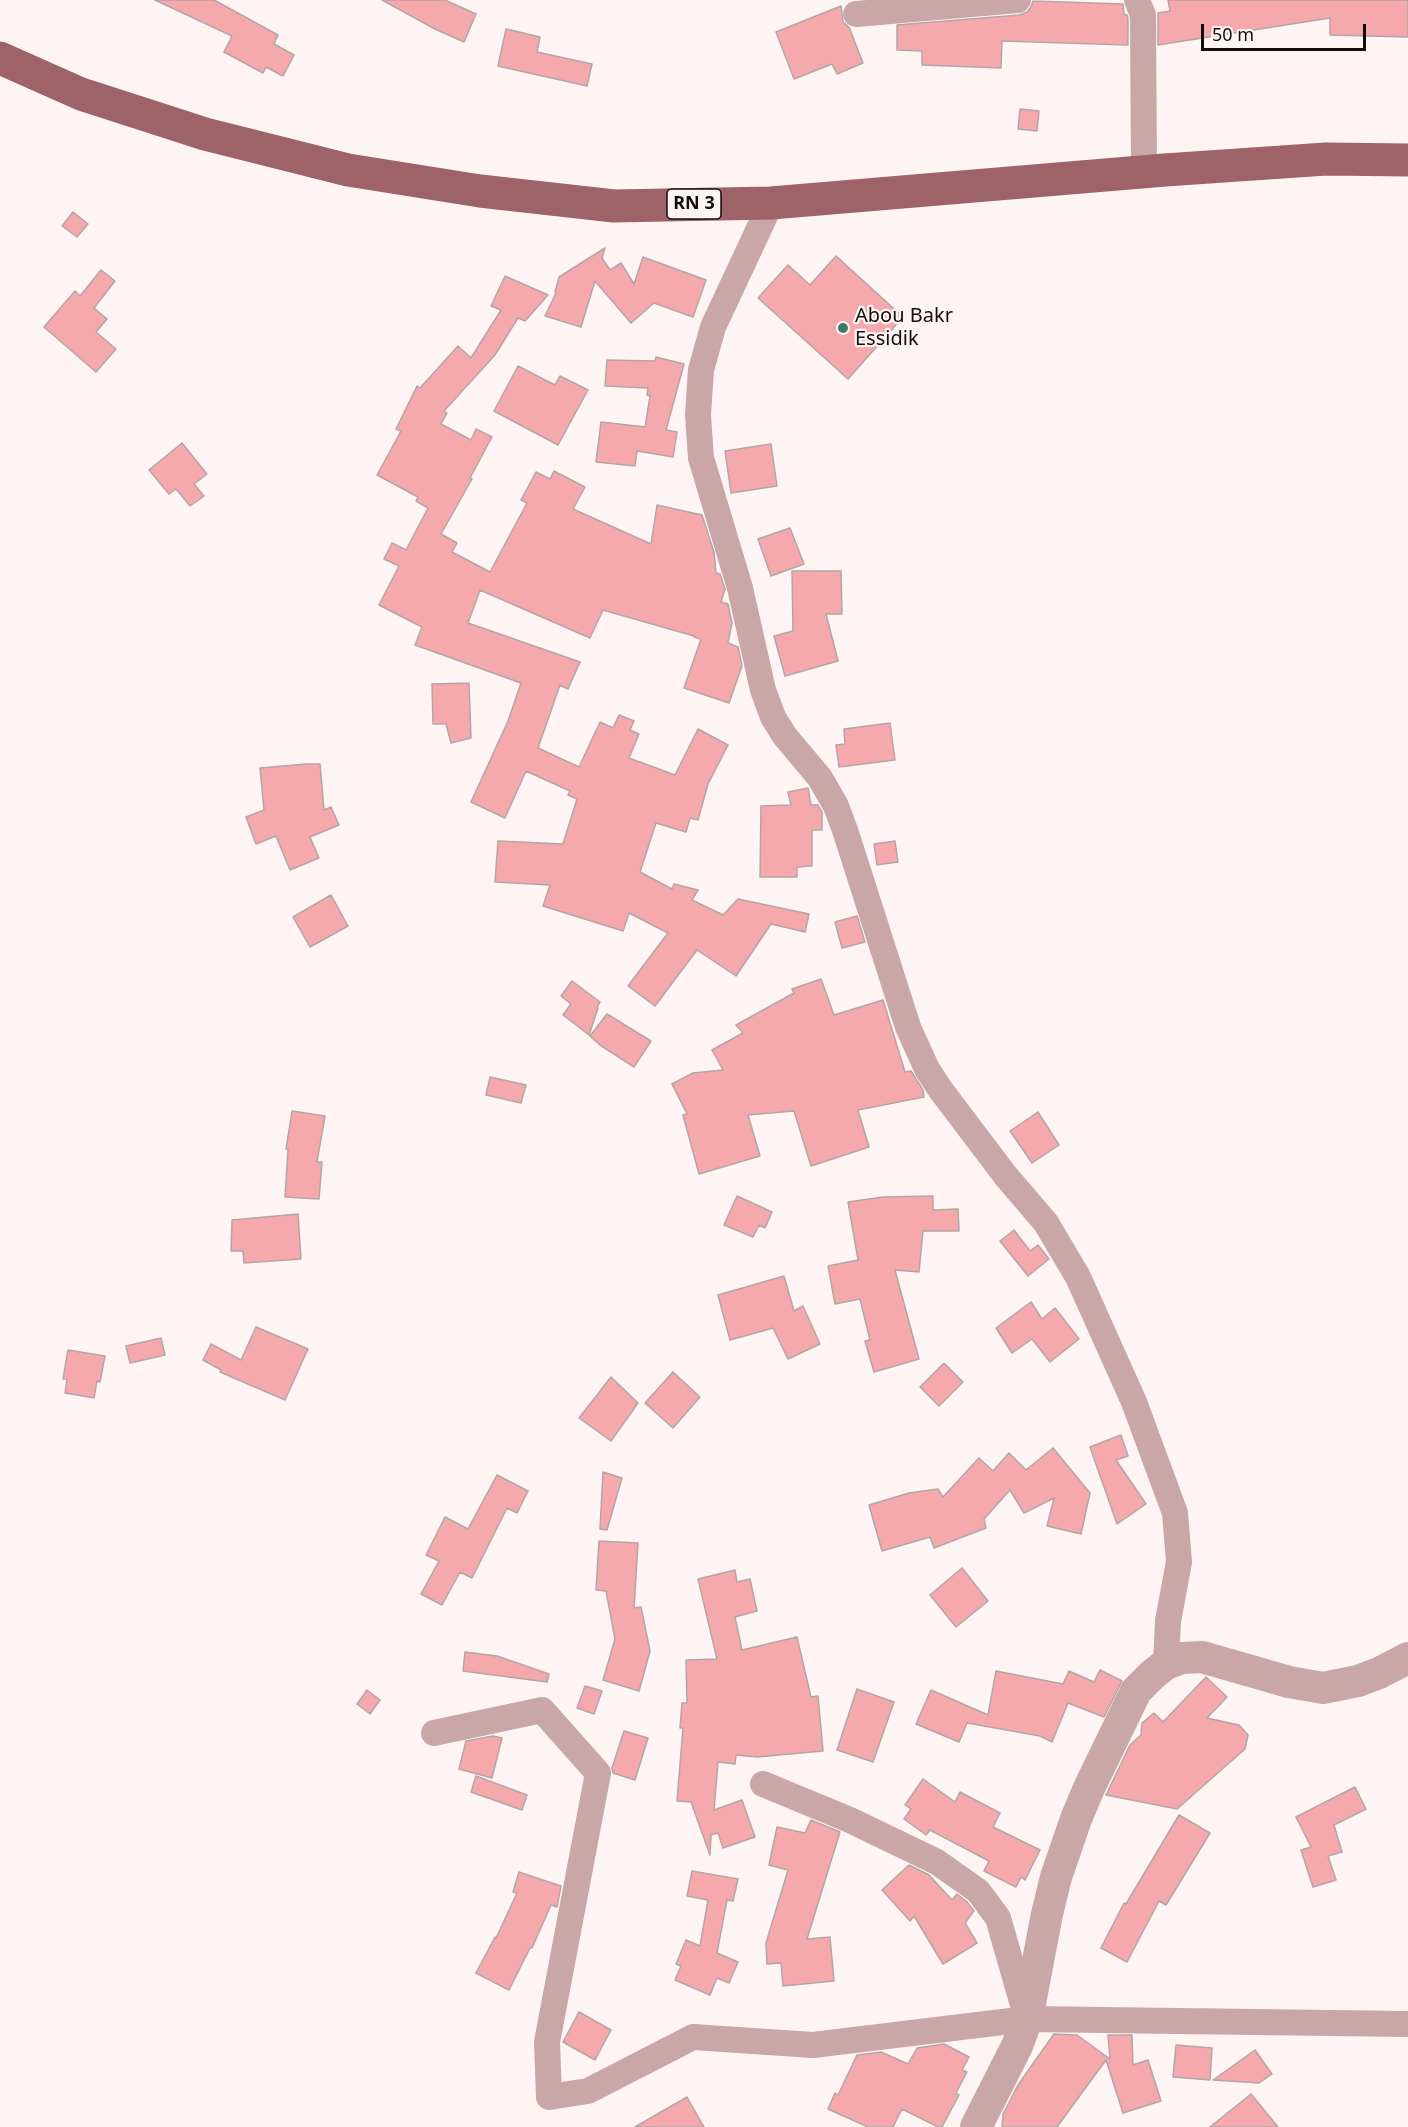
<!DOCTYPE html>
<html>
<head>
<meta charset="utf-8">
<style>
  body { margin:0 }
  #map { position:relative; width:1408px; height:2127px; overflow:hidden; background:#fef4f4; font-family:"Noto Sans",sans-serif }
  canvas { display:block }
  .scale { position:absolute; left:1201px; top:24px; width:165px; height:27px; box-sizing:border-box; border:3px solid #130e0e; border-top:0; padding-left:8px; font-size:18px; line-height:21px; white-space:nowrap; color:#130e0e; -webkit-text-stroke:4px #fef4f4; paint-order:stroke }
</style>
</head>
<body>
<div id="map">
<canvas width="1408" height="2127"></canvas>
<div class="scale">50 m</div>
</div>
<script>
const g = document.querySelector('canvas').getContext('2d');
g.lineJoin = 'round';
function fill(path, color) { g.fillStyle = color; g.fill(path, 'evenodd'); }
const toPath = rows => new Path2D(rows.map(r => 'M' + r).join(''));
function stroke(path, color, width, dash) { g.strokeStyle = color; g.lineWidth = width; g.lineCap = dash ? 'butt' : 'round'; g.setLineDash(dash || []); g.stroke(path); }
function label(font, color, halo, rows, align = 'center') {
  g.font = font + ' "Noto Sans",sans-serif'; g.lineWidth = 4.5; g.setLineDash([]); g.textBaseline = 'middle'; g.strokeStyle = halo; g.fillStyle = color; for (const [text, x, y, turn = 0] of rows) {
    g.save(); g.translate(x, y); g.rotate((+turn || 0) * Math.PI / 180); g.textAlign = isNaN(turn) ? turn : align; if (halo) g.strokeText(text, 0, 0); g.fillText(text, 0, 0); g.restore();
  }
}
const building = toPath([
  [155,0,214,0,278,35,274,44,294,55,283,76,266,67,263,73,224,52,232,36,155,0],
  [382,0,445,0,476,14,464,42,435,29,382,0],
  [1168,0,1408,0,1408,37,1330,35,1330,18,1158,45,1158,13,1170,11,1168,0],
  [1033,1,1123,4,1124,14,1127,15,1128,18,1128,45,1002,41,1001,68,922,65,922,51,897,50,897,25,1019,15,1027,12,1031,7,1033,1],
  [841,6,843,22,849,27,863,63,837,74,832,64,794,79,776,32,841,6],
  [506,29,540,37,537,52,592,64,587,86,498,66,506,29],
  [1020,109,1039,111,1037,131,1018,129,1020,109],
  [73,212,88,224,77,237,62,226,73,212],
  [605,248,602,258,610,270,621,263,634,284,643,257,706,280,693,317,654,303,631,323,595,281,581,327,545,316,556,293,555,292,559,277,605,248],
  [836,256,903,317,848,379,758,298,788,265,810,285,836,256],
  [101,270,115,281,94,308,107,319,96,332,116,349,96,372,44,327,75,291,80,296,101,270],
  [505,276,548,295,525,321,518,318,495,355,444,411,447,413,441,424,471,440,476,429,492,437,470,478,472,479,441,534,457,543,452,552,490,572,527,503,521,500,536,472,550,479,554,471,585,487,573,509,651,544,657,505,702,515,714,552,716,573,720,574,725,589,721,602,728,604,732,623,728,643,738,647,742,666,729,703,684,688,701,639,694,637,694,636,603,610,590,638,480,590,468,623,580,662,568,689,560,685,538,748,579,767,600,722,613,728,619,715,634,721,630,730,639,734,629,758,675,775,698,729,728,745,708,784,698,820,690,818,686,832,656,823,640,872,672,889,674,884,698,890,692,900,723,915,738,899,809,914,805,932,771,924,736,976,697,950,655,1006,628,986,668,933,629,913,623,931,543,906,550,885,495,882,498,841,563,844,577,799,568,795,570,791,526,771,505,818,471,802,508,721,521,683,415,645,422,627,379,605,399,566,384,559,392,543,406,550,428,508,416,501,418,497,377,475,401,431,396,429,417,386,420,388,458,346,471,358,501,310,491,306,505,276],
  [656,357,684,364,666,430,677,432,673,457,637,451,635,466,596,462,601,422,645,427,650,396,647,395,648,388,605,386,607,360,655,361,656,357],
  [518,366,555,385,560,376,588,390,558,445,494,411,518,366],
  [182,443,207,474,194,484,204,496,190,506,176,489,169,494,149,470,182,443],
  [771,444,777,486,731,493,725,451,771,444],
  [790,528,804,564,771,576,758,539,790,528],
  [792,571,841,571,842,614,826,614,838,661,785,676,774,636,793,631,792,571],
  [469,683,471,738,451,743,446,724,433,724,432,684,469,683],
  [890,723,895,760,839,767,836,745,845,744,844,729,890,723],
  [306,764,320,764,324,810,331,807,339,825,310,837,319,858,290,870,276,836,256,844,246,817,264,810,260,768,306,764],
  [808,788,811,805,818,805,822,812,822,830,812,830,812,866,797,867,797,877,760,877,761,806,791,805,788,792,808,788],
  [895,841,898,862,877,865,874,844,895,841],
  [331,895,348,926,310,947,293,917,331,895],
  [857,916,865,942,842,948,835,922,857,916],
  [821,979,834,1015,883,1000,905,1072,911,1071,923,1090,924,1097,858,1110,869,1147,811,1166,794,1111,748,1115,760,1156,699,1174,683,1115,687,1114,672,1084,693,1073,723,1070,712,1050,743,1033,736,1025,794,993,792,989,821,979],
  [572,981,600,1002,597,1007,598,1008,589,1035,563,1015,571,1004,561,996,572,981],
  [607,1014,651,1041,634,1067,600,1045,590,1036,607,1014],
  [490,1077,526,1085,521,1103,486,1095,490,1077],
  [292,1111,325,1116,317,1162,322,1162,319,1199,285,1197,288,1149,286,1149,292,1111],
  [1038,1112,1059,1145,1032,1163,1010,1131,1038,1112],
  [737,1196,772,1212,765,1228,759,1225,753,1237,724,1225,737,1196],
  [933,1196,933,1210,958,1209,959,1231,923,1231,919,1272,895,1270,919,1359,874,1372,865,1341,870,1340,860,1299,835,1304,828,1266,858,1260,848,1202,883,1197,933,1196],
  [298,1214,301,1259,244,1263,243,1251,231,1251,232,1220,298,1214],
  [1014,1230,1030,1251,1038,1245,1049,1259,1028,1276,1000,1241,1014,1230],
  [784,1276,794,1311,803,1306,820,1344,788,1359,773,1328,730,1340,718,1295,784,1276],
  [1031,1302,1042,1319,1055,1308,1079,1339,1050,1362,1032,1339,1012,1353,996,1328,1031,1302],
  [256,1327,308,1349,285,1400,220,1372,221,1370,203,1360,211,1344,241,1360,256,1327],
  [161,1338,165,1355,130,1363,126,1346,161,1338],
  [68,1350,105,1356,100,1382,97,1381,94,1398,65,1393,67,1379,63,1379,68,1350],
  [944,1363,963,1382,939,1406,920,1387,944,1363],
  [673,1372,700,1397,673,1428,645,1403,673,1372],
  [611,1377,638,1403,611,1441,579,1418,611,1377],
  [1121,1435,1128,1456,1116,1460,1146,1504,1117,1524,1090,1447,1121,1435],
  [1053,1448,1090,1493,1081,1534,1047,1526,1054,1498,1024,1513,1010,1490,984,1519,986,1528,934,1548,930,1537,882,1551,869,1505,909,1493,938,1489,943,1497,979,1458,993,1471,1009,1453,1026,1470,1053,1448],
  [603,1472,622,1478,607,1530,600,1529,603,1472],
  [497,1475,528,1491,517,1513,507,1508,472,1578,460,1572,442,1605,421,1594,439,1561,426,1555,445,1517,468,1529,497,1475],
  [599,1541,638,1543,634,1608,641,1607,650,1651,639,1691,603,1680,615,1639,606,1591,596,1590,599,1541],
  [962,1568,988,1601,956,1627,930,1595,962,1568],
  [735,1570,737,1582,750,1579,757,1611,735,1617,742,1650,797,1637,811,1697,818,1696,823,1751,757,1757,736,1755,735,1764,718,1762,714,1810,742,1800,755,1837,723,1848,718,1833,711,1835,710,1855,691,1802,677,1801,683,1728,680,1728,682,1703,687,1703,686,1660,717,1659,698,1579,735,1570],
  [465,1652,497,1656,549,1674,547,1682,463,1671,465,1652],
  [1100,1670,1122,1681,1104,1717,1068,1703,1052,1742,1040,1736,967,1723,959,1742,916,1724,931,1690,988,1715,996,1671,1063,1684,1069,1671,1094,1682,1100,1670],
  [1206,1677,1227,1697,1207,1718,1239,1725,1248,1735,1245,1749,1177,1809,1106,1795,1130,1745,1141,1735,1142,1723,1154,1713,1163,1722,1206,1677],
  [585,1686,602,1691,594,1714,577,1708,585,1686],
  [857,1689,894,1702,873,1762,837,1750,857,1689],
  [367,1690,380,1700,370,1714,357,1704,367,1690],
  [624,1731,648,1738,635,1780,613,1773,612,1768,624,1731],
  [493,1736,502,1738,492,1778,459,1769,466,1741,493,1736],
  [476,1776,527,1795,522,1810,471,1792,476,1776],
  [923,1779,955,1802,960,1792,1000,1813,993,1827,1040,1850,1025,1880,1021,1877,1016,1887,984,1871,989,1861,930,1830,926,1835,904,1819,911,1809,905,1805,923,1779],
  [1355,1787,1366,1809,1334,1825,1342,1852,1328,1856,1336,1880,1313,1887,1301,1850,1311,1847,1296,1817,1355,1787],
  [1179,1815,1210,1833,1166,1905,1159,1901,1127,1962,1101,1948,1124,1903,1126,1904,1179,1815],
  [811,1820,840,1832,807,1939,830,1937,834,1981,783,1986,781,1963,767,1964,766,1943,788,1870,769,1865,777,1827,805,1833,811,1820],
  [909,1865,929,1875,952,1900,957,1894,967,1902,974,1911,965,1923,977,1943,943,1964,914,1916,910,1921,882,1890,909,1865],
  [692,1871,738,1879,733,1901,727,1900,717,1953,738,1962,729,1983,717,1978,710,1995,675,1980,681,1966,676,1964,686,1940,700,1946,708,1900,687,1896,692,1871],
  [519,1872,561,1886,557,1907,551,1905,532,1948,530,1948,509,1990,476,1973,495,1937,496,1938,517,1893,513,1892,519,1872],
  [579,2012,611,2030,595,2060,563,2042,579,2012],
  [1054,2034,1077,2035,1110,2059,1108,2035,1132,2035,1133,2065,1148,2060,1161,2101,1123,2113,1106,2060,1057,2127,1002,2127,1003,2114,1018,2085,1054,2034],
  [944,2044,969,2057,962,2070,967,2072,956,2093,959,2095,942,2127,938,2127,902,2109,893,2127,868,2127,828,2109,835,2093,838,2095,857,2055,881,2052,908,2064,917,2048,944,2044],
  [1176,2045,1212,2048,1210,2080,1173,2077,1176,2045],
  [1255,2050,1272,2074,1259,2083,1213,2080,1255,2050],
  [1251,2094,1278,2127,1210,2127,1251,2094],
  [687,2097,704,2127,635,2127,687,2097]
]);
const minor = toPath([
  [1137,0,1143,15,1144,172],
  [856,14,1018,0],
  [771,203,713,327,701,370,698,415,701,458,740,588,763,690,773,717,784,735,820,778,836,806,845,830,908,1027,927,1069,940,1089,1005,1175,1046,1223,1078,1277,1134,1402,1175,1513,1179,1562,1168,1621,1166,1664],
  [434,1733,542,1710,598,1773,547,2042,549,2097,588,2091,693,2037,813,2045,1027,2019,1408,2024],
  [763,1784,850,1820,937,1862,978,1891,998,1918,1027,2019]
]);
const tertiary = toPath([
  [976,2127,1017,2046,1027,2019,1047,1914,1056,1877,1076,1819,1089,1788,1136,1691,1152,1675,1166,1664,1182,1658,1202,1657,1289,1682,1323,1688,1358,1681,1379,1673,1408,1658]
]);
const primary = toPath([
  [0,58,81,94,205,134,348,170,480,191,614,206,771,203,1165,170,1326,159,1408,160]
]);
const markers = [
  [843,328,6,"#3d7b68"]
];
const shields = [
  [694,204,54]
];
const shieldNames = [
  ["RN 3",694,204]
];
const poiNames = [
  ["Abou Bakr",855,316],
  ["Essidik",855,339]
];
fill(building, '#f5a9ad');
stroke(building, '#b5a5a6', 1.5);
stroke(minor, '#c9a6a8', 26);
stroke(tertiary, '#c9a6a8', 32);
stroke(primary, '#9d6367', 33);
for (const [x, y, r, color] of markers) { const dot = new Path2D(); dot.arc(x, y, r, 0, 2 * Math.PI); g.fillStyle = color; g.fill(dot); stroke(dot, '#fef4f4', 2); }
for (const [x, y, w] of shields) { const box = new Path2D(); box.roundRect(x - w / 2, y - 15, w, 30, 4.5); g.fillStyle = '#fef4f4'; g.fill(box); stroke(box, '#130e0e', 1.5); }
label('bold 18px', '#130e0e', null, shieldNames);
label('20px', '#130e0e', '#fef4f4', poiNames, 'left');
</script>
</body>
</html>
